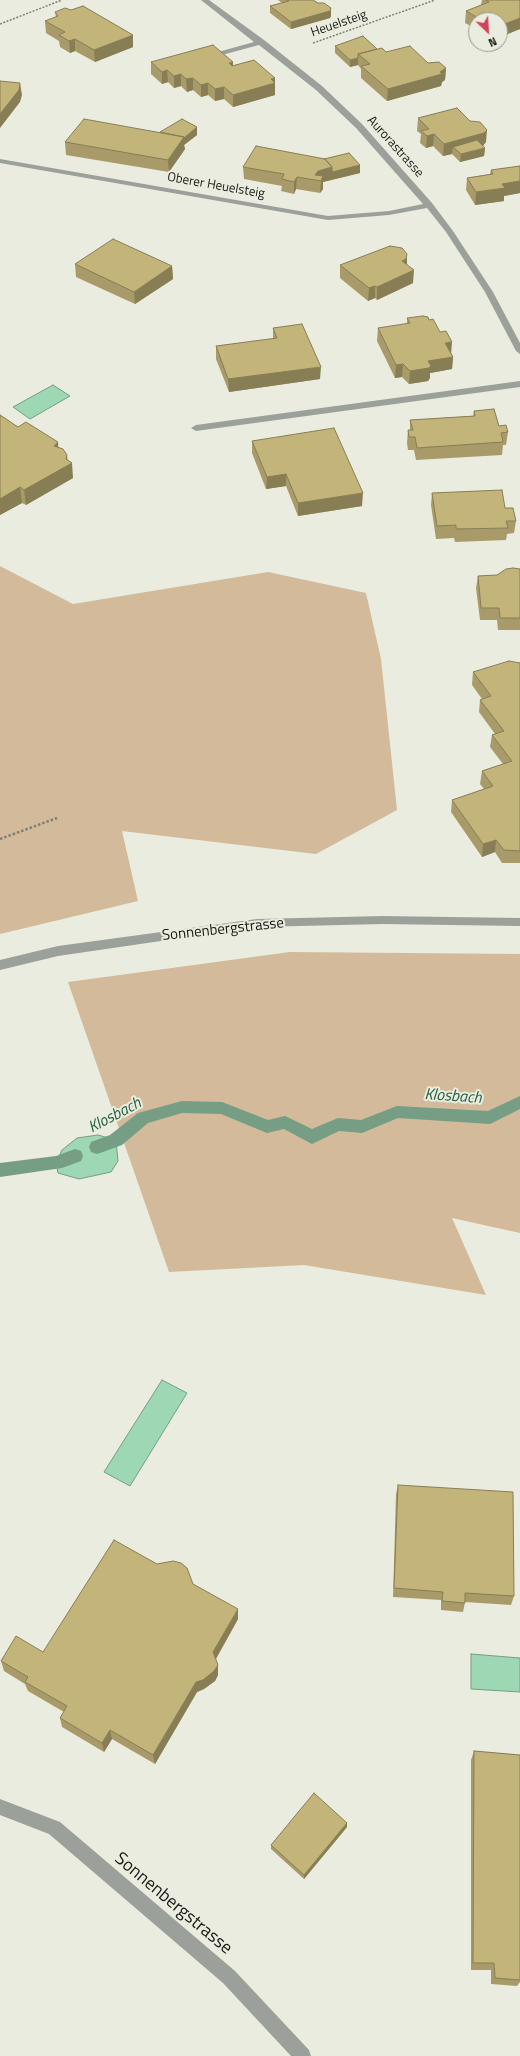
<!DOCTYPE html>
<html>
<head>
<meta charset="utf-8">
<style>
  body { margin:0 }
  #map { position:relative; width:520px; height:2056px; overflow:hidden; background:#eaecdf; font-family:"Titillium Web",sans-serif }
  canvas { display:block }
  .north { position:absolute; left:468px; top:12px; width:40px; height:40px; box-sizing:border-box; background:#eaecdf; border:1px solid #96988e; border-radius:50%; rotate:155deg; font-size:11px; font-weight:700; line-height:16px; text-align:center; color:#181915 }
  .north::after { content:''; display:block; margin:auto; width:14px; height:18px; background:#d3425c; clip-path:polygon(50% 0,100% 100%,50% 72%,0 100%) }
</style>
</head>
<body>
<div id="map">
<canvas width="520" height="2056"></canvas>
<div class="north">N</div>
</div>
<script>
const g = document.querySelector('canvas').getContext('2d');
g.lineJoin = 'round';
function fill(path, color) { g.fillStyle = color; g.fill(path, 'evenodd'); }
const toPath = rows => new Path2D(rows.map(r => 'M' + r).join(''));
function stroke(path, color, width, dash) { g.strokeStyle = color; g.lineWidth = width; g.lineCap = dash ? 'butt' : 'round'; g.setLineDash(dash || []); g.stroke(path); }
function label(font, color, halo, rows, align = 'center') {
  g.font = font + ' "Titillium Web",sans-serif'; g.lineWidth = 4; g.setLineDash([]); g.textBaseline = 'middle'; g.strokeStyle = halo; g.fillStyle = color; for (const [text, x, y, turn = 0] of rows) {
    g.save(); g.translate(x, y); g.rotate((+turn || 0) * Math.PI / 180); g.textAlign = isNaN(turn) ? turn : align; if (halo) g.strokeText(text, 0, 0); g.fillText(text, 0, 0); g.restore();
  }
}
const green = toPath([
  [0,566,73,604,268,572,366,593,381,659,397,810,316,854,122,831,138,901,0,934],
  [290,952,520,954,520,1233,452,1218,486,1295,304,1265,169,1272,68,982]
]);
const water = toPath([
  [53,385,70,396,30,419,13,407,53,385],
  [98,1135,116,1140,118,1161,111,1172,79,1179,58,1173,56,1163,62,1150,77,1138,98,1135],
  [162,1380,187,1393,130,1486,104,1472,162,1380],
  [471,1654,520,1658,520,1692,471,1689,471,1654]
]);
const stream = toPath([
  [520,1096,520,1109,490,1124,398,1118,362,1133,339,1131,312,1144,284,1129,267,1133,221,1114,182,1113,148,1123,122,1145,103,1152,97,1154,91,1152,89,1147,91,1142,110,1135,138,1113,182,1101,222,1102,268,1120,285,1116,312,1129,338,1118,361,1120,397,1106,488,1111,520,1096],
  [75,1149,81,1151,83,1156,81,1161,62,1168,0,1177,0,1163,56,1156,75,1149]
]);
const pathFar1 = toPath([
  [0,24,62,0],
  [313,43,435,0]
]);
const path = toPath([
  [0,839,57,818]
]);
const minor = toPath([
  [201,0,209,0,264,40,322,86,362,124,432,203,453,231,493,292,520,343,520,354,516,351,485,292,446,232,427,208,389,215,328,220,0,163,0,159,328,216,389,211,423,204,356,128,316,90,259,45,218,56,218,52,254,42,201,0],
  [520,381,520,387,196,431,191,428,196,425,520,381],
  [383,916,520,918,520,926,383,924,257,927,58,956,0,970,0,960,58,946,257,919,383,916],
  [0,1799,60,1822,235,1971,309,2050,311,2056,291,2056,223,1983,49,1834,0,1815,0,1799]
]);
const wall = toPath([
  [278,0,313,0,318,3,331,8,331,16,330,18,291,29,270,13,270,6,282,3],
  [482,0,520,0,520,29,500,37,500,20,476,20,476,29,465,23,466,11,481,5],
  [55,12,133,47,95,62,75,51,70,53,60,47,59,41,46,33,45,21,56,17],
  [335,46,377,49,386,52,428,63,446,68,445,80,442,82,441,86,387,101,361,78,361,69,358,65,350,67,335,53],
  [151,62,275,78,275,95,233,107,224,99,215,101,208,95,201,97,193,90,187,92,181,86,174,88,168,82,162,84,151,74],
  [418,118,486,142,482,146,485,148,484,156,460,162,452,154,443,156,433,146,426,148,420,143,421,134,417,131],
  [197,127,197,135,184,145,185,149,169,172,66,155,65,142,160,132],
  [520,166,520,193,504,196,504,201,475,205,466,190,467,178,490,174,491,170],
  [243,167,360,173,323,182,323,189,320,193,296,189,294,194,281,191,282,186,244,179],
  [75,264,172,266,173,279,135,304,76,277],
  [407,264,413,283,377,300,375,298,368,301,340,278,340,265],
  [407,318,451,353,453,357,452,369,430,373,430,378,428,381,409,384,402,377,395,378,377,341,378,328,407,324],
  [273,328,320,379,229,392,216,359,216,346,273,339],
  [474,411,499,426,508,432,506,445,503,445,502,455,416,460,414,450,408,450,407,443,408,430,410,430,410,420,473,416],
  [0,415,18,427,58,448,67,455,67,460,73,478,26,505,22,503,0,515],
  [252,441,362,506,298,516,286,486,266,489,252,453],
  [432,493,505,508,516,521,514,533,507,534,506,540,455,542,454,538,436,539,431,505],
  [520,569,520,630,498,630,497,620,480,620,476,588,478,576,497,575],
  [520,663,520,863,502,863,495,852,482,857,451,812,452,800,484,789,480,784,482,771,503,764,490,747,492,735,495,734,479,712,480,700,482,699,472,685,473,672],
  [398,1485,514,1596,511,1605,465,1602,463,1612,441,1610,441,1600,393,1597,396,1494],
  [193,1584,238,1619,216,1659,218,1675,215,1681,204,1689,197,1692,155,1764,112,1739,104,1752,62,1727,60,1718,64,1712,28,1691,25,1684,4,1671,1,1661,43,1652],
  [474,1751,520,1755,520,1982,517,1986,491,1984,491,1970,471,1970,471,1760],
  [347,1823,347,1827,304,1879,271,1849,271,1845]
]);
const shadedWall = toPath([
  [331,8,331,16,330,18,291,29,291,22],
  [520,18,520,29,500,37,500,26],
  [133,35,133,47,95,62,94,50],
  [75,39,75,51,70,53,69,41],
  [358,58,358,65,350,67,350,60],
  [233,62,233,74,229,63],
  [446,68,445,80,442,82,441,86,387,101,388,89,440,72],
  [167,70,168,82,162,84,162,72],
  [181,74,181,86,174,88,174,76],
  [193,78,193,90,187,92,186,79],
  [275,78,275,95,233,107,233,95],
  [20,83,22,95,20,102,0,128,0,114],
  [208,83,208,95,201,97,201,85],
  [224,87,224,99,215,101,215,89],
  [197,127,197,135,184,145,185,149,169,172,168,160,184,137],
  [487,130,486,142,483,146,453,147,452,154,443,156,444,144],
  [434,134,433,146,426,148,427,136],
  [485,148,484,156,460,162,461,154],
  [360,165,360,173,323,182,323,189,320,193,321,181,315,175,318,171,332,167],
  [297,177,296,189,294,194,294,182],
  [520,181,520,193,504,196,504,201,475,205,476,192,502,184],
  [407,254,407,266,402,261],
  [172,266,173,279,135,304,134,292],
  [414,270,413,283,377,300,377,287],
  [375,286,375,298,368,301,369,288],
  [452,342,451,355,445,343],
  [453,357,452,369,430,373,430,378,428,381,409,384,410,371,428,361],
  [403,364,402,377,395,378,396,365],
  [321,367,320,379,229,392,228,379],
  [58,442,59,458,54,446],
  [67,455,68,465,72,463,73,478,26,505,24,490,66,459],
  [286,474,286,486,266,489,267,477],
  [20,487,22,503,0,515,0,499],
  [363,493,362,506,298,516,298,503],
  [496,840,495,852,482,857,483,844],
  [238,1609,238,1619,214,1662,213,1652],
  [218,1665,218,1675,215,1681,204,1689,197,1692,155,1764,153,1755,196,1682],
  [110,1730,112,1739,104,1752,102,1743],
  [347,1823,347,1827,304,1879,304,1875]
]);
const building = toPath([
  [287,0,313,0,318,3,324,3,331,8,330,11,291,22,270,6,289,1,287,0],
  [486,0,520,0,520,18,500,26,500,20,482,20,466,11,489,2,486,0],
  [83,6,133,35,94,50,75,39,69,41,59,35,65,32,45,21,58,16,55,12,65,8,71,10,83,6],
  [363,36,377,49,358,54,358,58,350,60,335,46,363,36],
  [213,45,233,62,229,63,232,66,254,60,275,78,271,79,275,83,233,95,224,87,215,89,208,83,201,85,193,78,186,79,181,74,174,76,167,70,162,72,151,62,213,45],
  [410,46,428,63,439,62,446,68,440,72,442,74,388,89,361,66,370,64,358,54,382,48,386,52,410,46],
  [0,81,20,83,19,90,0,114,0,81],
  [457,108,470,121,480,122,487,130,484,133,444,144,434,134,427,136,421,131,429,129,418,118,457,108],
  [84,119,184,137,168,160,65,142,84,119],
  [182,119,197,127,184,138,184,137,160,132,182,119],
  [477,140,485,148,461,154,453,147,477,140],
  [256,146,325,159,332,167,318,171,315,175,323,176,321,181,297,177,294,182,282,179,284,174,243,167,256,146],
  [349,153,360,165,332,172,332,167,325,159,324,159,349,153],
  [520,166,520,181,502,184,505,188,476,192,467,178,493,174,491,170,520,166],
  [113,239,172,266,134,292,75,264,113,239],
  [390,246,402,248,407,254,406,259,402,261,414,270,377,287,375,286,369,288,340,265,390,246],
  [423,316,428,317,429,320,433,319,440,332,446,331,452,342,445,343,453,357,428,361,431,366,429,368,410,371,403,364,396,365,378,328,410,323,407,318,423,316],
  [302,324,321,367,228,379,216,346,277,338,273,328,302,324],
  [494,409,499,426,506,425,508,432,501,433,503,442,417,448,415,437,409,437,408,430,413,430,410,420,475,416,474,411,494,409],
  [0,415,18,427,26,422,58,442,54,446,63,449,67,455,66,459,72,463,24,490,20,487,0,499,0,415],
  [334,428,363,493,298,503,286,474,267,477,252,441,334,428],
  [502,490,505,508,513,508,516,521,506,521,508,528,456,529,456,525,437,526,432,493,502,490],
  [513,568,520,569,520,618,500,618,499,608,481,608,478,576,497,575,506,569,513,568],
  [509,661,520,663,520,851,504,850,496,840,483,844,452,800,493,786,482,771,512,761,492,735,504,731,480,700,491,696,473,672,509,661],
  [398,1485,513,1492,514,1596,465,1593,465,1603,442,1601,443,1592,394,1588,398,1485],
  [114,1540,157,1564,173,1561,181,1563,187,1568,193,1584,238,1609,213,1652,218,1665,214,1671,203,1680,196,1682,153,1755,110,1730,102,1743,60,1718,67,1706,25,1682,28,1677,1,1661,16,1636,43,1652,114,1540],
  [474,1751,520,1755,520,1980,495,1978,494,1963,473,1963,474,1751],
  [314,1793,347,1823,304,1875,271,1845,314,1793]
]);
const farStreetnames = [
  ["Heuelsteig",339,24,-19],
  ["Aurorastrasse",395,147,48],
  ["Oberer Heuelsteig",216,186,10]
];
const streetNames = [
  ["Sonnenbergstrasse",223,930,-6]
];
const waterNames = [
  ["Klosbach",453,1097,4],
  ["Klosbach",115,1116,-28]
];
const nearStreetnames = [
  ["Sonnenbergstrasse",173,1904,40]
];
fill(green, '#d2ba9a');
fill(water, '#9dd7b3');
stroke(water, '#759e84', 1);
fill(stream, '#759e84');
stroke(pathFar1, '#7e7f77', 1.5, [2, 1.5]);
stroke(path, '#7e7f77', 2.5, [2.5, 2]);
fill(minor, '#9ca09b');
fill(wall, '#a89b69');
fill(shadedWall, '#887e55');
fill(building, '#c3b47a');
stroke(building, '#887e55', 1);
label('13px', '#181915', '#eaecdf', farStreetnames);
label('15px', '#181915', '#eaecdf', streetNames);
label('italic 16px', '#1e5f3e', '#eaecdf', waterNames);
label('18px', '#181915', '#eaecdf', nearStreetnames);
</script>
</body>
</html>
